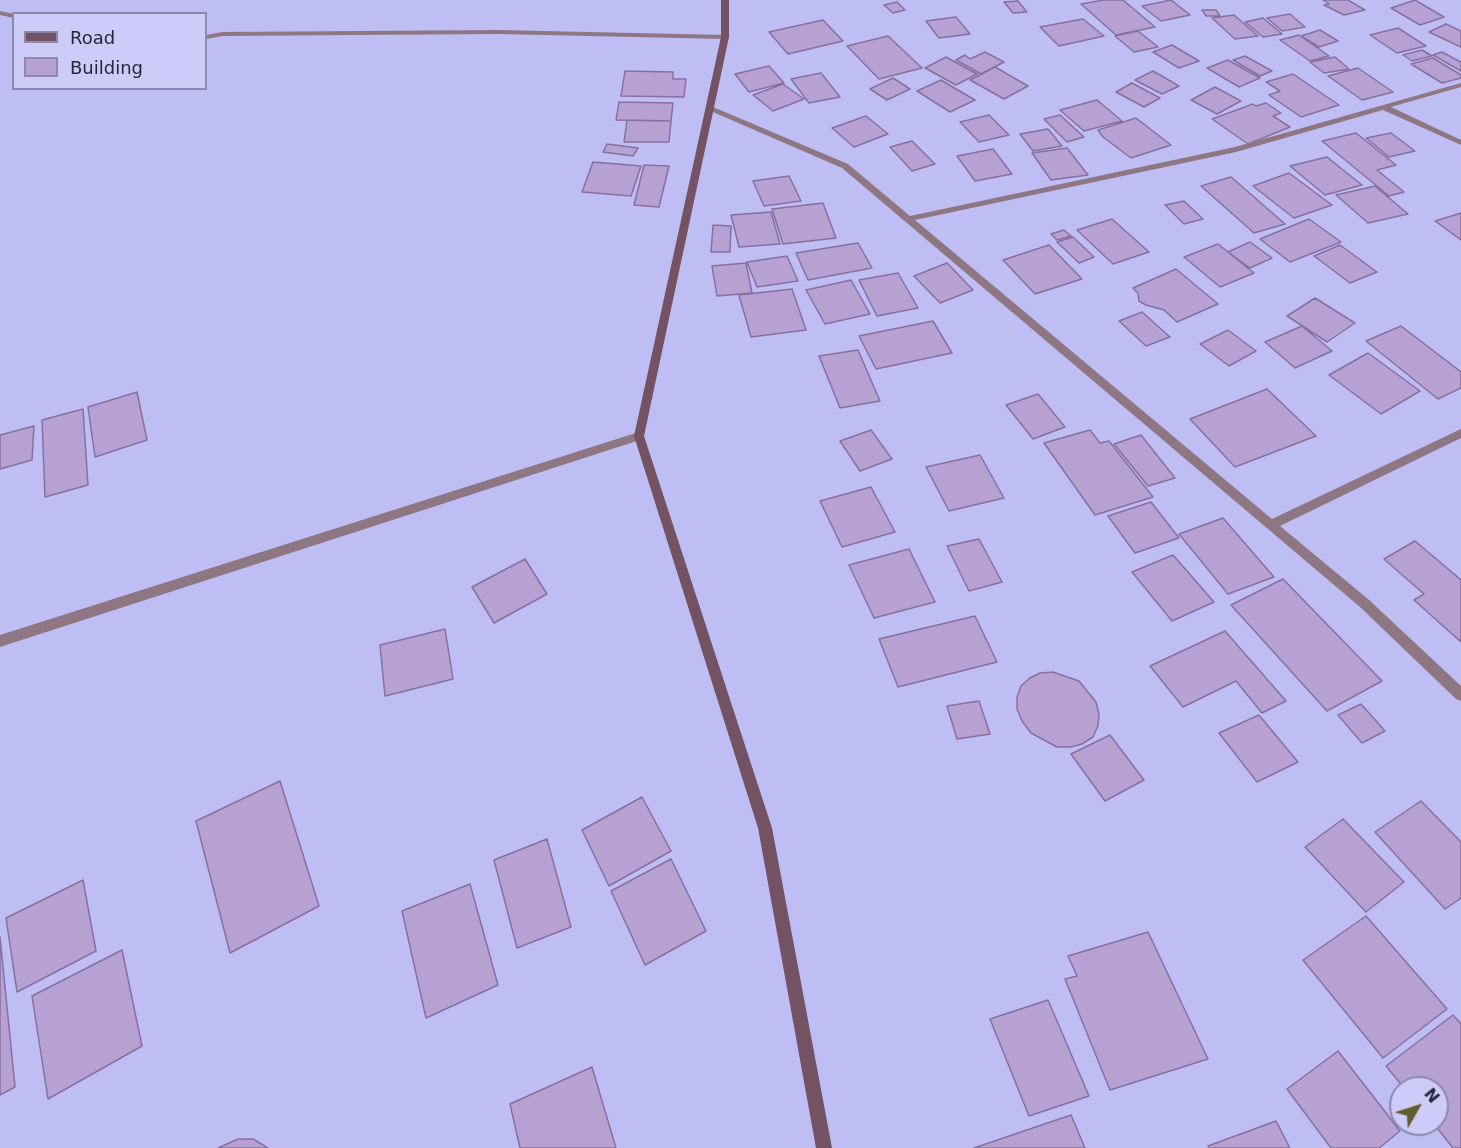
<!DOCTYPE html>
<html>
<head>
<meta charset="utf-8">
<style>
  body { margin:0 }
  #map { position:relative; width:1461px; height:1148px; overflow:hidden; background:#bfbef4; font-family:"DejaVu Sans",sans-serif }
  canvas { display:block }
  .legend { position:absolute; left:12px; top:12px; width:195px; height:78px; box-sizing:border-box; background:#cdccf8; border:2px solid #8b8aac; margin:0; padding:8px 10px; list-style:none; font-size:18px; color:#27263b }
  .legend li { display:flex; align-items:center; gap:12px; height:30px }
  .legend b { width:30px; border:2px solid #8b8aac }
  .north { position:absolute; left:1389px; top:1076px; width:60px; height:60px; box-sizing:border-box; background:#cdccf8; border:2px solid #8b8aac; border-radius:50%; rotate:51deg; font-size:16px; font-weight:700; line-height:24px; text-align:center; color:#27263b }
  .north::after { content:''; display:block; margin:auto; width:21px; height:27px; background:#625f2c; clip-path:polygon(50% 0,100% 100%,50% 72%,0 100%) }
</style>
</head>
<body>
<div id="map">
<canvas width="1461" height="1148"></canvas>
<ul class="legend">
<li><b style="height:8px;background:#735264"></b>Road</li>
<li><b style="height:16px;background:#b7a0d2"></b>Building</li>
</ul>
<div class="north">N</div>
</div>
<script>
const g = document.querySelector('canvas').getContext('2d');
g.lineJoin = 'round';
function fill(path, color) { g.fillStyle = color; g.fill(path, 'evenodd'); }
const toPath = rows => new Path2D(rows.map(r => 'M' + r).join(''));
function stroke(path, color, width, dash) { g.strokeStyle = color; g.lineWidth = width; g.lineCap = dash ? 'butt' : 'round'; g.setLineDash(dash || []); g.stroke(path); }
const building = toPath([
  [1104,0,1123,0,1155,27,1116,35,1081,4,1104,0],
  [1171,0,1190,15,1161,21,1142,6,1171,0],
  [1323,0,1348,0,1365,10,1344,15,1324,5,1329,4,1323,0],
  [1415,0,1444,17,1420,25,1391,8,1415,0],
  [1018,1,1027,12,1013,13,1004,2,1018,1],
  [897,2,905,10,893,13,884,5,897,2],
  [1202,10,1216,10,1220,16,1206,16,1202,10],
  [1290,14,1305,27,1282,31,1267,18,1290,14],
  [1234,15,1258,36,1235,39,1212,18,1234,15],
  [956,17,970,34,939,38,926,21,956,17],
  [1263,18,1282,34,1263,37,1245,22,1263,18],
  [1083,19,1104,36,1059,46,1040,27,1083,19],
  [823,20,843,41,788,54,769,32,823,20],
  [1446,24,1461,31,1461,47,1429,32,1446,24],
  [1398,28,1426,46,1397,53,1370,35,1398,28],
  [1320,30,1338,41,1319,47,1301,36,1320,30],
  [1138,31,1158,47,1134,52,1115,36,1138,31],
  [1299,35,1329,56,1310,61,1280,40,1299,35],
  [888,36,922,68,879,79,847,46,888,36],
  [1172,45,1199,61,1179,68,1153,52,1172,45],
  [1422,50,1432,56,1412,61,1403,55,1422,50],
  [985,52,1004,62,981,74,956,60,965,55,970,59,985,52],
  [1442,52,1461,62,1461,71,1433,55,1442,52],
  [1245,56,1272,71,1260,76,1233,60,1245,56],
  [946,57,977,74,956,85,925,68,946,57],
  [1335,57,1349,69,1324,73,1310,62,1335,57],
  [1433,58,1461,75,1461,78,1442,83,1411,64,1433,58],
  [1228,60,1260,78,1239,87,1207,68,1228,60],
  [769,66,784,83,749,92,735,74,769,66],
  [995,67,1028,86,1004,99,970,80,995,67],
  [1358,68,1393,92,1362,100,1328,76,1358,68],
  [625,71,673,72,673,79,686,79,684,97,621,96,625,71],
  [1153,71,1179,86,1162,94,1135,80,1153,71],
  [821,73,840,97,809,103,791,79,821,73],
  [1293,74,1339,105,1301,117,1269,95,1280,91,1266,82,1293,74],
  [893,78,910,89,887,100,870,89,893,78],
  [941,80,975,100,950,112,917,91,941,80],
  [1132,83,1160,98,1144,107,1116,92,1132,83],
  [783,84,804,99,773,111,753,95,783,84],
  [1215,87,1241,101,1217,114,1191,100,1215,87],
  [1097,100,1122,121,1084,131,1060,110,1097,100],
  [619,102,673,103,671,121,616,120,619,102],
  [1266,103,1281,113,1273,116,1290,127,1248,144,1212,119,1253,104,1256,106,1266,103],
  [989,115,1009,135,979,142,960,122,989,115],
  [1060,115,1084,137,1067,142,1044,119,1060,115],
  [866,116,888,134,854,147,832,128,866,116],
  [1136,118,1171,145,1131,158,1103,137,1098,130,1136,118],
  [627,120,671,121,669,142,624,142,627,120],
  [1048,129,1062,146,1033,151,1020,134,1048,129],
  [1356,133,1396,165,1377,170,1404,192,1389,196,1322,141,1356,133],
  [1391,133,1415,151,1389,157,1366,138,1391,133],
  [912,141,935,164,912,171,890,147,912,141],
  [607,144,638,148,633,156,603,152,607,144],
  [1067,148,1088,175,1051,180,1032,153,1067,148],
  [993,149,1012,174,975,181,957,156,993,149],
  [1327,157,1362,185,1325,195,1290,166,1327,157],
  [593,162,641,166,631,196,582,192,593,162],
  [644,165,669,166,659,207,634,205,644,165],
  [1289,173,1332,205,1294,218,1253,186,1289,173],
  [789,176,801,201,764,206,753,181,789,176],
  [1231,177,1285,224,1254,233,1201,186,1231,177],
  [1375,186,1408,214,1368,223,1336,195,1375,186],
  [1184,201,1203,219,1184,224,1165,205,1184,201],
  [823,203,836,238,783,244,772,209,823,203],
  [771,212,780,244,739,247,731,215,771,212],
  [1461,213,1461,240,1435,221,1461,213],
  [1112,219,1149,252,1113,264,1077,230,1112,219],
  [1309,219,1341,242,1290,262,1260,239,1309,219],
  [713,225,731,226,730,252,711,252,713,225],
  [1064,230,1071,236,1057,240,1051,234,1064,230],
  [1073,237,1094,257,1079,263,1057,242,1073,237],
  [1250,242,1272,258,1250,268,1228,252,1250,242],
  [858,243,872,268,808,280,796,253,858,243],
  [1218,244,1254,273,1220,287,1184,257,1218,244],
  [1049,245,1082,279,1035,294,1003,260,1049,245],
  [1340,245,1377,272,1350,283,1314,256,1340,245],
  [787,256,798,281,757,287,747,262,787,256],
  [746,263,752,293,717,296,712,266,746,263],
  [947,263,973,290,940,303,914,276,947,263],
  [1176,269,1218,304,1177,322,1164,310,1146,305,1139,301,1138,293,1133,288,1176,269],
  [898,273,918,308,877,316,859,280,898,273],
  [851,280,870,314,825,324,806,290,851,280],
  [792,289,806,330,751,337,739,295,792,289],
  [1315,298,1355,323,1327,342,1287,316,1315,298],
  [1142,312,1170,337,1146,346,1119,321,1142,312],
  [933,321,952,353,876,369,859,336,933,321],
  [1302,326,1332,351,1295,368,1265,342,1302,326],
  [1401,326,1461,372,1461,388,1438,399,1366,341,1401,326],
  [1228,330,1256,351,1229,366,1200,344,1228,330],
  [858,350,880,401,840,408,819,356,858,350],
  [1368,353,1420,391,1381,414,1329,375,1368,353],
  [1267,389,1316,436,1235,467,1190,419,1267,389],
  [137,392,147,440,95,457,88,407,137,392],
  [1038,394,1065,427,1033,439,1006,405,1038,394],
  [83,409,88,485,45,497,42,420,83,409],
  [34,426,32,460,0,469,0,435,34,426],
  [871,430,892,459,860,471,840,441,871,430],
  [1090,430,1100,443,1109,441,1153,497,1095,515,1044,443,1090,430],
  [1141,435,1175,478,1148,486,1114,444,1141,435],
  [980,455,1004,498,949,511,926,467,980,455],
  [871,487,895,532,842,547,820,501,871,487],
  [1151,502,1179,538,1135,553,1108,516,1151,502],
  [1223,518,1274,577,1228,594,1179,534,1223,518],
  [979,539,1002,582,969,591,947,546,979,539],
  [1415,541,1461,580,1461,642,1414,600,1424,594,1384,559,1415,541],
  [909,549,935,602,874,618,849,565,909,549],
  [1173,555,1214,602,1172,621,1132,572,1173,555],
  [525,559,547,594,494,623,472,587,525,559],
  [1283,579,1382,681,1327,711,1231,605,1283,579],
  [975,616,997,662,898,687,879,639,975,616],
  [445,629,453,679,385,696,380,645,445,629],
  [1225,631,1286,701,1262,713,1236,681,1183,707,1150,666,1225,631],
  [1053,672,1079,681,1096,702,1099,714,1098,726,1093,737,1082,744,1071,747,1057,747,1031,733,1022,721,1017,709,1017,697,1021,686,1030,678,1040,673,1053,672],
  [979,701,990,734,957,739,947,706,979,701],
  [1361,704,1385,731,1362,743,1338,715,1361,704],
  [1259,715,1298,762,1257,782,1219,733,1259,715],
  [1110,735,1144,780,1105,801,1071,754,1110,735],
  [280,781,319,906,230,953,196,821,280,781],
  [642,797,671,851,609,886,582,830,642,797],
  [1421,801,1461,842,1461,898,1445,909,1375,832,1421,801],
  [1343,819,1404,882,1366,912,1305,847,1343,819],
  [547,839,571,927,517,948,494,860,547,839],
  [671,859,706,931,645,965,611,891,671,859],
  [83,880,96,951,17,992,6,918,83,880],
  [470,884,498,985,426,1018,402,911,470,884],
  [1366,916,1447,1009,1383,1058,1303,960,1366,916],
  [1148,932,1208,1059,1110,1090,1065,979,1077,976,1068,956,1148,932],
  [0,937,15,1087,0,1095,0,937],
  [122,950,142,1046,48,1099,32,996,122,950],
  [1048,1000,1089,1096,1029,1116,990,1019,1048,1000],
  [1453,1015,1461,1024,1461,1148,1453,1148,1434,1124,1437,1124,1437,1088,1404,1088,1386,1066,1453,1015],
  [1338,1051,1400,1131,1379,1148,1331,1148,1287,1089,1338,1051],
  [592,1067,616,1148,520,1148,510,1104,592,1067],
  [1071,1115,1085,1148,974,1148,1071,1115],
  [1276,1121,1290,1148,1209,1148,1208,1146,1276,1121],
  [238,1139,253,1139,268,1148,218,1148,238,1139]
]);
const minor = toPath([
  [0,11,14,14,14,18,0,15,0,11],
  [498,30,725,35,729,37,725,39,498,34,222,36,206,39,206,35,222,32,498,30],
  [1461,83,1461,87,1391,107,1461,140,1461,145,1383,110,1236,152,915,220,1272,519,1461,429,1461,438,1280,526,1368,599,1461,686,1461,701,1456,699,1360,607,842,168,706,109,713,107,848,164,910,216,1235,147,1461,83],
  [639,432,644,436,643,439,0,647,0,635,639,432]
]);
const secondary = toPath([
  [721,0,729,0,729,37,644,436,772,828,832,1148,816,1148,758,828,634,436,721,37,721,0]
]);
fill(building, '#b7a0d2');
stroke(building, '#8670a0', 1.5);
fill(minor, '#8e7783');
fill(secondary, '#735264');
</script>
</body>
</html>
